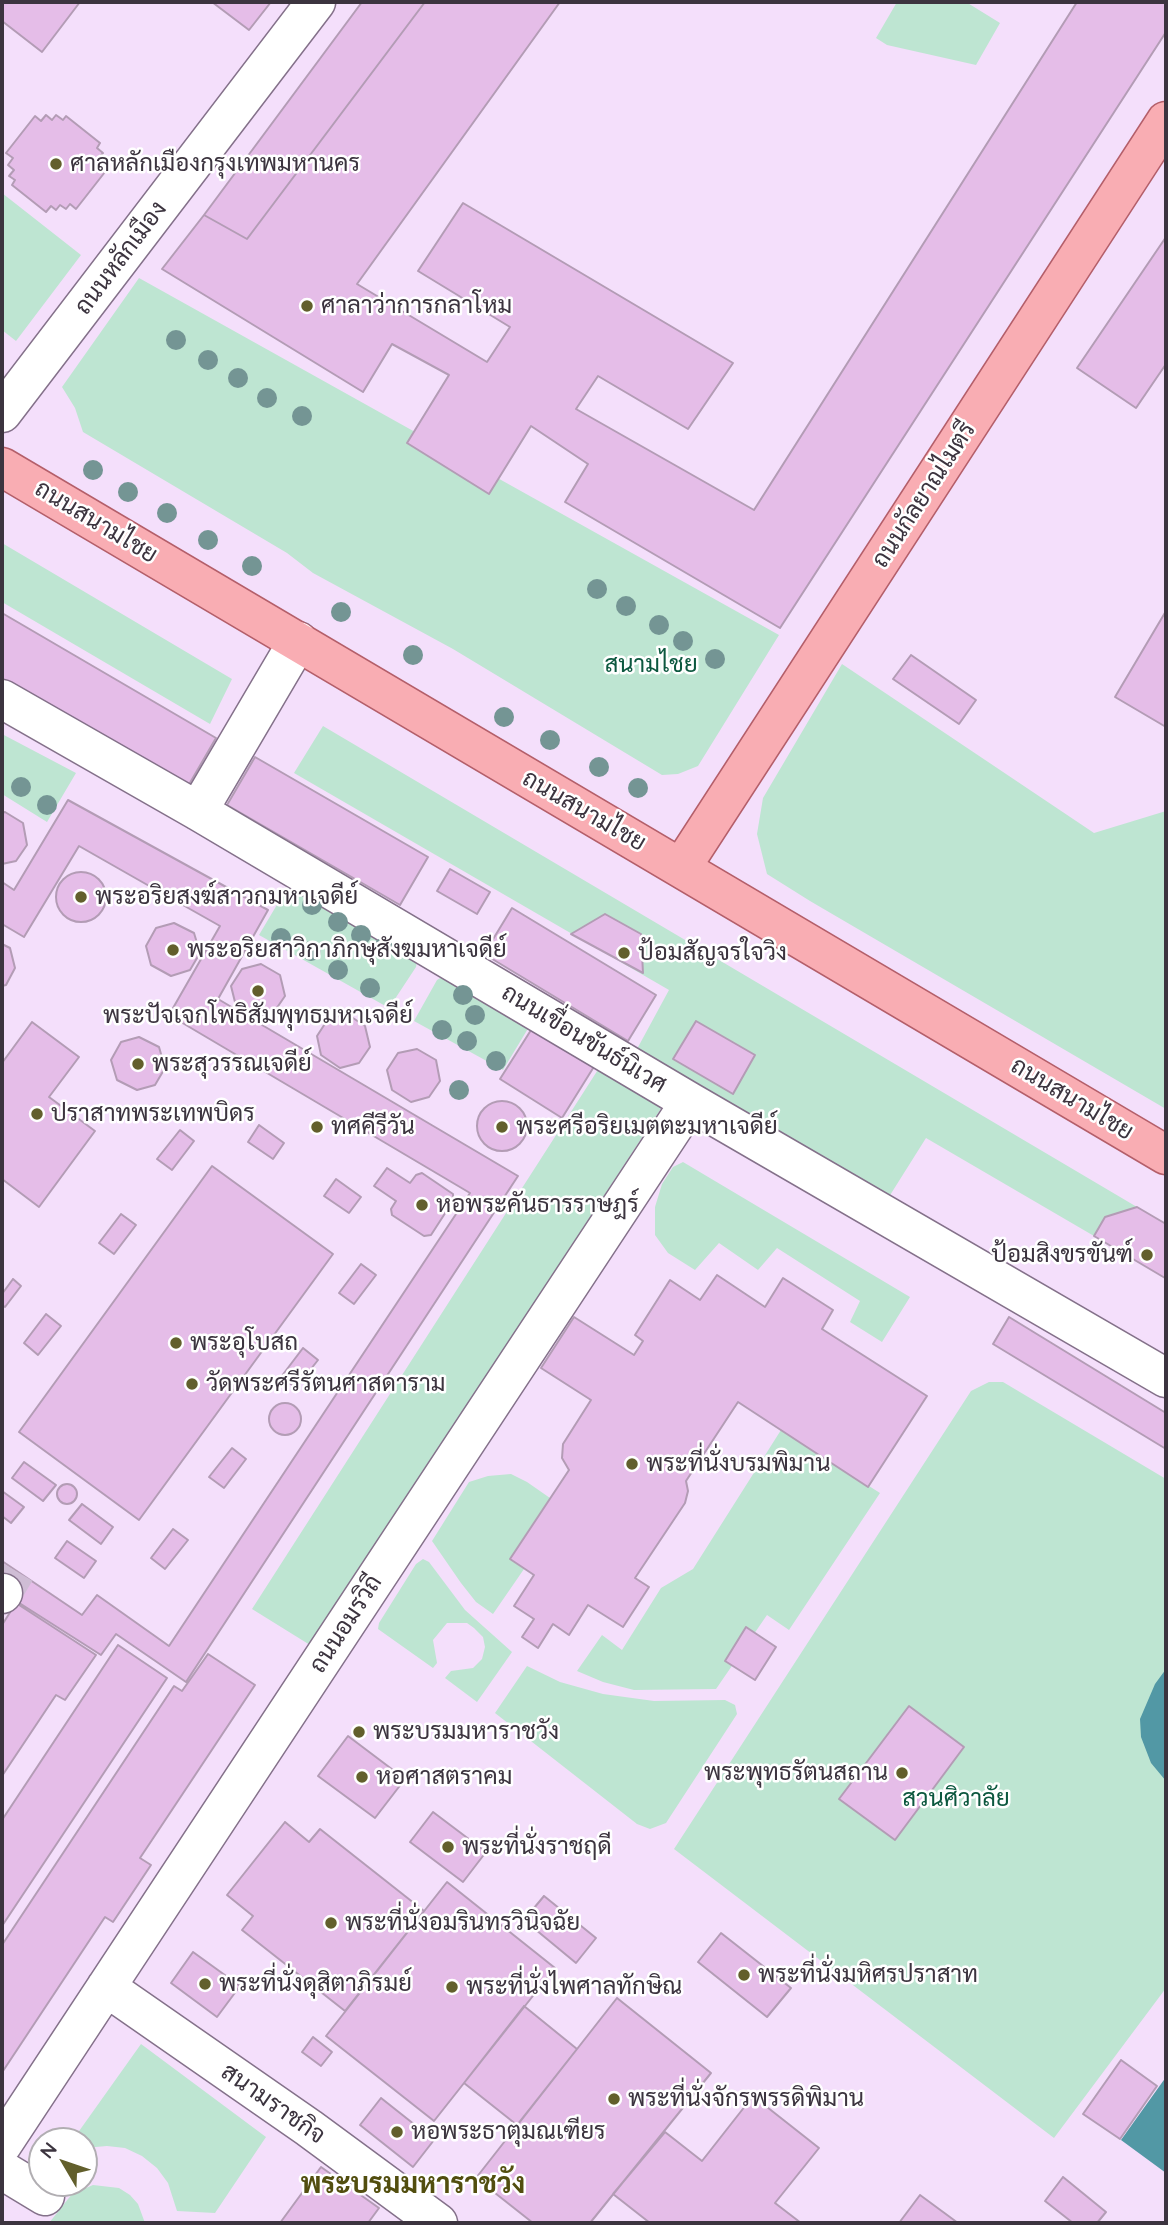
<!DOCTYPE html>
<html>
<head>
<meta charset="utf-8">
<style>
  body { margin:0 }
  #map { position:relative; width:1168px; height:2225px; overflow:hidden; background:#f4dffb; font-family:Quicksand,sans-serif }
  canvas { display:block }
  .frame { position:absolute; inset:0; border:4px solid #3c343f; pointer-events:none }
  .north { position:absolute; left:28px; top:2127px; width:70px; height:70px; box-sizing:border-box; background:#fff; border:2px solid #b1aeb2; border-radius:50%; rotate:309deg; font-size:19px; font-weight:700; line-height:28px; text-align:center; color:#3c343f }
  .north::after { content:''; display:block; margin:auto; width:24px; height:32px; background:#625f2c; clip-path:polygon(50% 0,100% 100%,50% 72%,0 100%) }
</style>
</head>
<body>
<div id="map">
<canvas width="1168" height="2225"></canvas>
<div class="frame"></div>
<div class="north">N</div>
</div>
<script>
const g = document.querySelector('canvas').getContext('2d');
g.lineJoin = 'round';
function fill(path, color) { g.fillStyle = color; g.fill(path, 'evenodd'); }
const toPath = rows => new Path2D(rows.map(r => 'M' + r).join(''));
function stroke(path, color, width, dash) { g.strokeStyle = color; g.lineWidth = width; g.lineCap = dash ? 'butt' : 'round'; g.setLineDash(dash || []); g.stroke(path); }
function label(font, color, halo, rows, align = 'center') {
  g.font = font + ' Quicksand,Sarabun,sans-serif'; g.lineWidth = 5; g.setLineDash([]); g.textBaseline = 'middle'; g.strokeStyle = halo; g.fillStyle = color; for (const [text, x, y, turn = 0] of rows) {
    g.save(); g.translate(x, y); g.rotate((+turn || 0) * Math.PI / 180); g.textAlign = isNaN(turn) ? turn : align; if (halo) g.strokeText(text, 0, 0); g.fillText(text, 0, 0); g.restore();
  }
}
const green = toPath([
  [897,2,966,2,1000,23,976,65,887,45,876,38],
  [2,193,81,255,16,341,2,330],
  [139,278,779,635,698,766,678,774,662,775,453,649,313,573,287,553,83,432,75,408,62,387],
  [2,543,232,679,210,724,2,602],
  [842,664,1094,833,1166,811,1166,1109,810,901,767,874,757,834,763,798],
  [323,726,1137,1207,1094,1236,926,1138,887,1200,637,1049,669,990,294,773],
  [2,734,76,773,47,822,2,794],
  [294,876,418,955,416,967,389,1008,259,935],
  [448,973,535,1017,503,1070,414,1021,437,980],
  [601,1065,664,1104,310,1645,252,1609],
  [683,1162,910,1297,882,1342,850,1322,860,1301,777,1248,758,1270,719,1243,695,1270,668,1253,655,1235,655,1207,662,1184,673,1167],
  [989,1382,1003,1382,1166,1479,1166,1988,1054,2138,674,1849,971,1391],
  [781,1430,880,1493,789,1630,767,1615,716,1689,634,1690,603,1682,577,1671,602,1635,622,1650,661,1588,693,1569],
  [511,1474,527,1482,550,1498,510,1559,524,1569,493,1614,476,1602,461,1583,432,1541,469,1482,488,1476],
  [423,1559,429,1562,465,1610,512,1652,477,1702,445,1678,451,1671,473,1668,482,1659,485,1647,483,1637,474,1628,467,1623,447,1623,433,1640,437,1663,433,1668,378,1629,379,1623,416,1564],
  [527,1666,560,1682,603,1694,654,1701,725,1700,735,1705,737,1714,666,1823,650,1829,637,1824,495,1713],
  [141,2044,266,2137,215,2213,177,2211,168,2183,157,2168,142,2156,125,2148,107,2146,84,2148,84,2141,72,2141],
  [93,2185,119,2188,130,2195,138,2204,145,2223,49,2223,72,2194]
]);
const water = toPath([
  [1166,1669,1166,1781,1151,1763,1141,1737,1140,1719,1155,1684],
  [1166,2077,1166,2173,1121,2140]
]);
const building = toPath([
  [2,2,80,2,42,52,2,21,2,2],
  [212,2,271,2,249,30,212,2],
  [362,2,425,2,247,239,204,215,362,2],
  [425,2,560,2,357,284,487,362,510,327,418,271,463,203,733,363,688,429,598,376,576,409,754,510,1077,2,1166,2,1166,32,780,628,565,502,588,464,531,426,489,494,407,443,449,375,392,344,363,392,162,269,204,215,247,239,425,2],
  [46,115,52,120,56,115,63,120,66,116,100,143,97,148,103,153,98,159,104,163,100,168,105,172,76,209,70,204,66,209,60,205,56,210,51,206,46,212,12,185,15,180,9,176,14,170,8,165,13,158,6,153,35,116,41,121,46,115],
  [1166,237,1166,364,1136,408,1077,368,1166,237],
  [1166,611,1166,727,1115,697,1166,611],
  [2,613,216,738,187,788,2,680,2,613],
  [911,655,976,700,959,724,893,679,911,655],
  [255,757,428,857,400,905,227,805,255,757],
  [68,800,268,910,218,999,518,1176,186,1682,116,1634,101,1655,2,1592,2,1561,82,1615,97,1595,169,1646,470,1193,169,1015,220,926,151,887,79,846,24,937,2,924,2,882,14,890,68,800],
  [5,812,23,823,27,845,16,861,2,864,2,813,5,812],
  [450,869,490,892,477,914,437,891,450,869],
  '56 897a25 25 0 1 1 50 0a25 25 0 1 1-50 0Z',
  [512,908,656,995,628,1041,484,954,512,908],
  [605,914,641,934,643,973,571,934,605,914],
  [174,923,194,933,200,953,190,970,171,976,151,965,146,946,156,928,174,923],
  [2,944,10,948,15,968,6,985,2,986,2,944],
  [261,964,280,975,285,996,274,1012,256,1017,236,1006,231,986,242,969,261,964],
  [347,1014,365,1026,370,1047,359,1063,340,1068,321,1055,317,1036,328,1019,347,1014],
  [538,1019,600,1057,562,1118,500,1079,538,1019],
  [696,1021,755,1055,733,1094,673,1059,696,1021],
  [32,1022,79,1057,49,1097,95,1131,39,1207,2,1179,2,1063,32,1022],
  [139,1037,159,1047,165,1068,155,1085,137,1090,117,1080,111,1060,121,1042,139,1037],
  [417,1049,436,1060,440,1081,429,1097,411,1102,392,1090,387,1070,398,1053,417,1049],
  '477 1126a25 25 0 1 1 50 0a25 25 0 1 1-50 0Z',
  [259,1125,284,1143,273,1159,248,1142,259,1125],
  [180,1130,194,1141,172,1170,157,1159,180,1130],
  [212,1166,333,1254,139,1520,19,1432,212,1166],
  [387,1168,410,1183,416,1175,422,1173,453,1194,453,1201,431,1235,424,1236,392,1215,391,1209,396,1201,374,1186,387,1168],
  [336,1179,361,1197,349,1213,324,1196,336,1179],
  [1137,1207,1166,1224,1165,1278,1094,1236,1105,1217,1137,1207],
  [121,1214,136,1225,114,1254,99,1243,121,1214],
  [361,1264,376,1275,354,1304,339,1293,361,1264],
  [717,1275,765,1307,783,1278,833,1310,822,1329,927,1396,868,1487,738,1402,686,1481,688,1491,685,1503,635,1578,649,1587,623,1627,588,1605,569,1635,553,1624,538,1648,522,1637,534,1619,514,1606,534,1575,510,1559,569,1470,562,1458,563,1444,591,1400,541,1368,574,1317,634,1355,643,1341,635,1335,670,1280,700,1300,717,1275],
  [13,1279,21,1286,5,1307,2,1305,2,1294,13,1279],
  [46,1314,61,1326,38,1355,24,1343,46,1314],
  [1009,1317,1166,1413,1166,1449,993,1344,1009,1317],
  [303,1348,318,1360,296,1388,281,1377,303,1348],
  '269 1419a16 16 0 1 1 32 0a16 16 0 1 1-32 0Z',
  [232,1448,246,1459,224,1488,209,1477,232,1448],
  [24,1462,56,1485,43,1501,12,1478,24,1462],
  '57 1494a10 10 0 1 1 20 0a10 10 0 1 1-20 0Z',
  [2,1491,24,1507,11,1523,2,1516,2,1491],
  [82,1504,113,1527,101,1544,69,1520,82,1504],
  [173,1529,188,1540,165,1569,151,1558,173,1529],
  [67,1541,96,1561,84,1578,55,1558,67,1541],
  [16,1603,96,1655,65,1700,56,1695,2,1776,2,1625,16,1603],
  [746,1627,776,1647,755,1680,725,1661,746,1627],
  [118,1645,167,1678,2,1926,2,1820,118,1645],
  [208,1654,255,1685,140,1858,151,1865,113,1922,105,1917,3,2071,2,1945,174,1686,182,1691,208,1654],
  [909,1706,964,1747,895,1840,839,1799,909,1706],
  [348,1736,405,1779,375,1818,318,1776,348,1736],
  [433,1812,486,1852,463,1882,410,1842,433,1812],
  [285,1822,309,1842,320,1829,424,1911,345,2011,242,1930,253,1916,227,1895,285,1822],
  [447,1882,555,1968,434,2121,326,2036,447,1882],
  [544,1896,596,1938,576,1963,524,1920,544,1896],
  [721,1933,791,1988,767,2017,698,1962,721,1933],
  [193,1952,240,1986,217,2017,171,1983,193,1952],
  [617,1998,711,2073,590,2223,533,2223,476,2178,617,1998],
  [524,2006,577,2049,517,2125,464,2083,524,2006],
  [313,2037,332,2052,321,2066,302,2052,313,2037],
  [1121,2060,1157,2086,1120,2139,1083,2114,1121,2060],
  [753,2096,819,2148,775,2203,801,2223,650,2223,613,2194,665,2132,702,2161,753,2096],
  [381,2098,434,2140,413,2167,360,2125,381,2098],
  [321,2167,379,2208,368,2223,280,2223,321,2167],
  [1063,2177,1106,2212,1097,2223,1073,2223,1045,2201,1063,2177],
  [920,2195,958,2223,899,2223,920,2195]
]);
const minorTunnel = toPath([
  [3,1593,16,1571]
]);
const minor = toPath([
  [2,413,316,2],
  [2,699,198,811,690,1102,1166,1378],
  [198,811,298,641],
  [2,1594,3,1593],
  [106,1987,309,2128,438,2223],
  [2,2145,690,1102],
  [2,2170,45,2196]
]);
const major = toPath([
  [2,467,1166,1155],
  [681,868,1166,121]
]);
const trees = [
  [176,340],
  [208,360],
  [238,378],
  [267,398],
  [302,416],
  [93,470],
  [128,492],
  [167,513],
  [208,540],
  [252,566],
  [597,589],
  [626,606],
  [341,612],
  [659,625],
  [683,641],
  [413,655],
  [715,659],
  [504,717],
  [550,740],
  [599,767],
  [21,787],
  [638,788],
  [47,805],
  [312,905],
  [338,922],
  [361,935],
  [281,938],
  [383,948],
  [311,951],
  [338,970],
  [370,988],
  [463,995],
  [475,1015],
  [442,1030],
  [467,1041],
  [496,1061],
  [459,1090]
];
const markers = [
  [56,164,7,"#625f2c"],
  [307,306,7,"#625f2c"],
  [81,897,7,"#625f2c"],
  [173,950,7,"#625f2c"],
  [624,953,7,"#625f2c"],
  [258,991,7,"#625f2c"],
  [138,1064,7,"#625f2c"],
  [37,1114,7,"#625f2c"],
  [317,1127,7,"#625f2c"],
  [502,1127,7,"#625f2c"],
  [422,1205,7,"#625f2c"],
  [1147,1255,7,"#625f2c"],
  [176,1343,7,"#625f2c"],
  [192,1384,7,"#625f2c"],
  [632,1464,7,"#625f2c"],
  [359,1732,7,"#625f2c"],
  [902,1773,7,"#625f2c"],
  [362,1777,7,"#625f2c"],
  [448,1847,7,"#625f2c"],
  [331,1923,7,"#625f2c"],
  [744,1975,7,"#625f2c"],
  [205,1984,7,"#625f2c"],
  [452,1987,7,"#625f2c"],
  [614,2099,7,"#625f2c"],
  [397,2132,7,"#625f2c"]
];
const poiNames = [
  ["ศาลหลักเมืองกรุงเทพมหานคร",70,164],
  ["ศาลาว่าการกลาโหม",321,306],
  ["พระอริยสงฆ์สาวกมหาเจดีย์",95,897],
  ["พระอริยสาวิกาภิกษุสังฆมหาเจดีย์",187,950],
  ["ป้อมสัญจรใจวิง",638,953],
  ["พระปัจเจกโพธิสัมพุทธมหาเจดีย์",258,1016,"center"],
  ["พระสุวรรณเจดีย์",152,1064],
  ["ปราสาทพระเทพบิดร",51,1114],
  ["ทศคีรีวัน",331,1127],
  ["พระศรีอริยเมตตะมหาเจดีย์",516,1127],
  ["หอพระคันธารราษฎร์",436,1205],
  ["ป้อมสิงขรขันฑ์",1133,1255,"right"],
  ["พระอุโบสถ",190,1343],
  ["วัดพระศรีรัตนศาสดาราม",206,1384],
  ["พระที่นั่งบรมพิมาน",646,1464],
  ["พระบรมมหาราชวัง",373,1732],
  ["พระพุทธรัตนสถาน",888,1773,"right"],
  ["หอศาสตราคม",376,1777],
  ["พระที่นั่งราชฤดี",462,1847],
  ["พระที่นั่งอมรินทรวินิจฉัย",345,1923],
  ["พระที่นั่งมหิศรปราสาท",758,1975],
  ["พระที่นั่งดุสิตาภิรมย์",219,1984],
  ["พระที่นั่งไพศาลทักษิณ",466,1987],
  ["พระที่นั่งจักรพรรดิพิมาน",628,2099],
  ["หอพระธาตุมณเฑียร",411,2132]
];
const streetNames = [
  ["ถนนหลักเมือง",121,258,-53],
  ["ถนนกัลยาณไมตรี",924,495,-57],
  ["ถนนสนามไชย",96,522,31],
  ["ถนนสนามไชย",584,811,30],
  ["ถนนเขื่อนขันธ์นิเวศ",584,1039,31],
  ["ถนนสนามไชย",1072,1099,31],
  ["ถนนอมรวิถี",346,1624,-57],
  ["สนามราชกิจ",273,2104,35]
];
const parkNames = [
  ["สนามไชย",651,665],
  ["สวนศิวาลัย",956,1799]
];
const quarterNames = [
  ["พระบรมมหาราชวัง",413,2185]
];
fill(green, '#bee5d2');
fill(water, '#5298a5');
fill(building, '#e5bde8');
stroke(building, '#b39cb5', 2);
stroke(minorTunnel, '#cfbdd5', 38, [38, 19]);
stroke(minor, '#84718a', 41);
stroke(major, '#b45f6a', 41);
stroke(minor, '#fff', 38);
stroke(major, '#f9adb3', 38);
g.fillStyle = '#749594';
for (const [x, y] of trees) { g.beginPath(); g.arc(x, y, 10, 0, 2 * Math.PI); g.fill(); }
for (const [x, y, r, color] of markers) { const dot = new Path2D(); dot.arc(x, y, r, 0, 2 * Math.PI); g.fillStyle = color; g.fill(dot); stroke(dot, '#fff', 2.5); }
label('24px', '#3c343f', '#fff', poiNames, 'left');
label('24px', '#3c343f', '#fff', streetNames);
label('24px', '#0c583f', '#fff', parkNames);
label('bold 28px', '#524e0f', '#fff', quarterNames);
</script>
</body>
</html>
